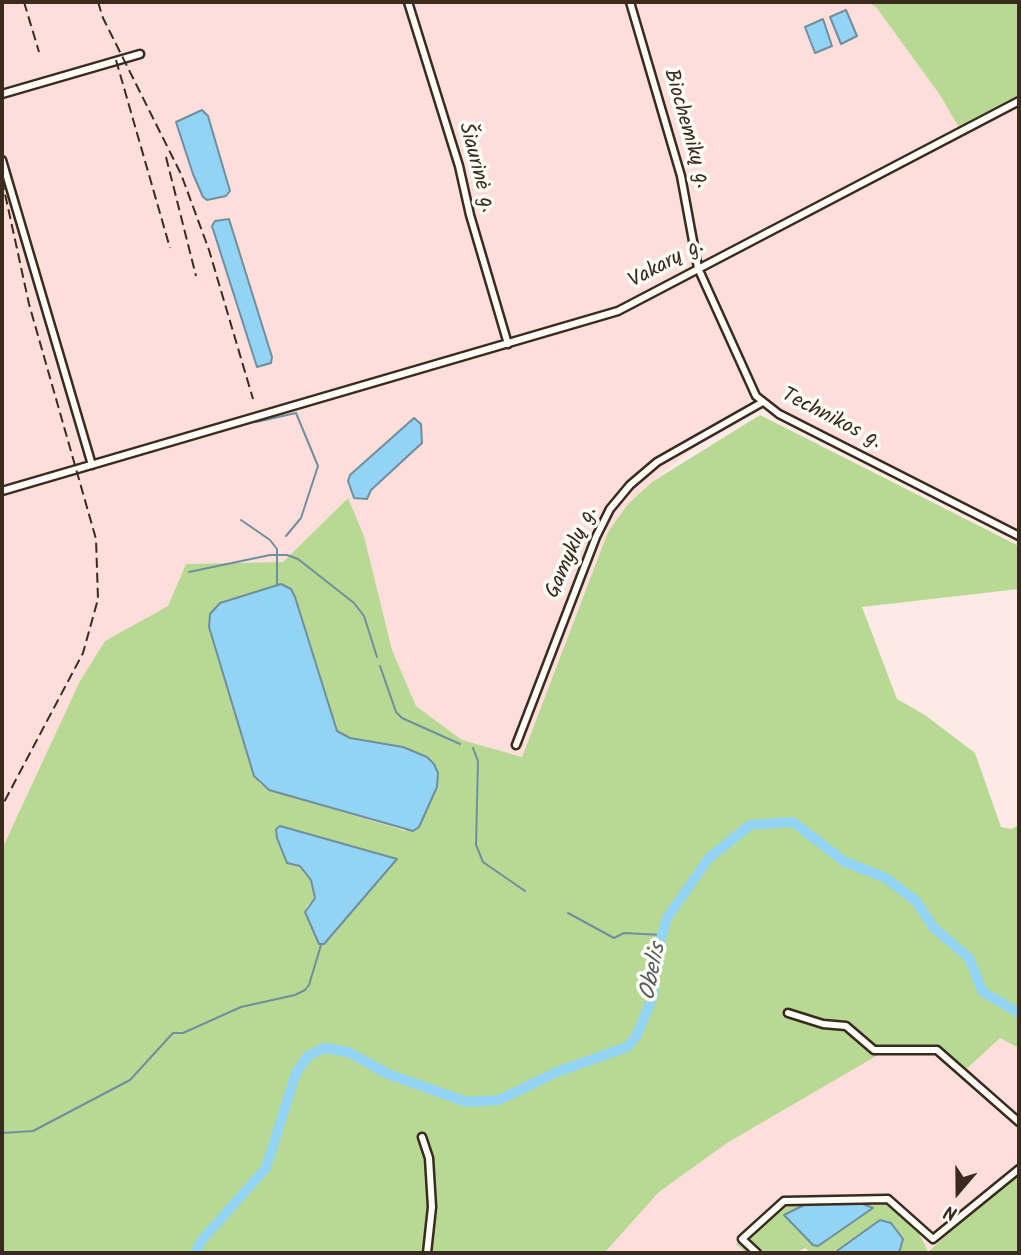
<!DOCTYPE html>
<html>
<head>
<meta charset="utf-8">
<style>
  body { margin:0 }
  #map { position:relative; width:1021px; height:1255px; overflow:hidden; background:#fdeae6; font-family:Kalam,sans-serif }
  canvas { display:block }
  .frame { position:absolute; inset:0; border:4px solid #3b2a1e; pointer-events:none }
  .north { position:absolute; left:923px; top:1157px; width:70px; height:70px; -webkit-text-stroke:5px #fdfcf7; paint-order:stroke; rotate:200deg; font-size:19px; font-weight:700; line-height:28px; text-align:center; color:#3b2a1e }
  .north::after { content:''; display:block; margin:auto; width:24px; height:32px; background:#3b2a1e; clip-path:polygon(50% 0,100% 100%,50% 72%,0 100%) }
</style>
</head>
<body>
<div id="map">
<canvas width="1021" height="1255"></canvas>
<div class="frame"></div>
<div class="north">N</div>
</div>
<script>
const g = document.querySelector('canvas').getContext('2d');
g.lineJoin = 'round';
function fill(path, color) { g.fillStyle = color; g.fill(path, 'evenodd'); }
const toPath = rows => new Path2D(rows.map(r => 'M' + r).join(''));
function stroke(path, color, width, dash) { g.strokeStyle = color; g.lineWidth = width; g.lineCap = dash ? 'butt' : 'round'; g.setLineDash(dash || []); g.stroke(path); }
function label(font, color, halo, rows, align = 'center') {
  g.font = font + ' Kalam,sans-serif'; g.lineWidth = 7; g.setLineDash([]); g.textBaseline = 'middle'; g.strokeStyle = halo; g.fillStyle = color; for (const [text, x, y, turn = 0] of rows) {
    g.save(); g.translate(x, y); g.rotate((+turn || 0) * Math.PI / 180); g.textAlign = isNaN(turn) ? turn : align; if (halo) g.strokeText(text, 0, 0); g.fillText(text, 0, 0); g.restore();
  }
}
const built = toPath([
  [2,2,867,2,876,7,940,95,961,131,1019,101,1019,531,797,418,764,398,751,401,652,482,608,532,522,757,462,740,416,706,392,650,364,536,347,498,283,562,186,564,168,606,105,641,80,681,2,849],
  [1000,1038,1019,1048,1019,1171,927,1252,919,1233,888,1199,784,1201,737,1244,747,1253,571,1253,606,1251,659,1192,727,1143,878,1055,874,1050]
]);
const green = toPath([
  [867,2,1019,2,1019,101,961,131,940,95,876,7],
  [760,415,1019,546,1019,589,862,607,897,699,925,715,975,753,1001,827,1011,829,1019,825,1019,1048,1000,1038,963,1072,937,1051,875,1051,878,1055,727,1143,659,1192,606,1251,2,1253,2,849,80,681,105,641,168,606,186,564,283,562,348,498,364,536,392,650,416,706,462,740,522,757,608,532,628,504,652,482],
  [291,589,332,720,337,731,350,738,371,742,406,831,269,790,259,783],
  [280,826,397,859,321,945,307,919,306,907,315,898,311,880],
  [1019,1171,1019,1253,899,1253,903,1239,835,1250,834,1253,811,1253,805,1248,796,1253,747,1253,736,1244,784,1201,888,1199,919,1233,928,1252]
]);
const water = toPath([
  [846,10,857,36,841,44,830,17,846,10],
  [823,19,832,46,815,53,805,27,823,19],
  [202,110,208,116,230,191,226,196,207,200,203,197,193,174,176,122,202,110],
  [229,219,272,357,271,363,257,367,212,226,215,221,229,219],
  [414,418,421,424,422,443,371,490,367,499,354,498,348,481,350,475,414,418],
  [281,584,291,589,295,597,337,731,350,738,403,747,427,757,434,764,438,773,437,787,419,827,413,831,269,790,254,776,209,627,210,614,220,603,281,584],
  [280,826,397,859,324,944,319,944,305,912,315,898,311,880,300,866,287,863,277,838,276,829,280,826],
  [808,1203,863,1204,873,1208,818,1246,813,1245,784,1215,808,1203],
  [880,1220,891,1223,903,1239,899,1253,834,1253,880,1220]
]);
const stream = toPath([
  [256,422,296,413,318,466,301,518,286,536],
  [241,520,270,540,277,549,277,585],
  [189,572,270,555,287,555,298,559,354,603,364,616,377,657],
  [380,666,396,712,402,718,460,744],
  [473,748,478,761,476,845,483,862,525,891],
  [568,913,614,938,624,933,662,935],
  [2,1133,33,1131,130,1080,173,1033,183,1033,241,1007,295,995,305,990,309,985,321,945]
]);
const river = toPath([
  [195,1253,202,1240,266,1168,296,1073,308,1056,324,1048,348,1052,388,1074,467,1102,499,1100,557,1072,627,1047,636,1037,653,996,655,959,667,918,709,858,750,825,793,822,845,862,886,878,916,901,933,927,969,958,983,992,1019,1013]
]);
const street = toPath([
  [408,2,459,166,470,215,508,344],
  [630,2,681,176,698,268,756,396,779,414,1019,536],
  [2,94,140,54],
  [2,160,92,465],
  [2,491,618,311,1019,101],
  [516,745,596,537,610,509,630,485,657,462,761,403],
  [788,1013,823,1024,846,1026,874,1050,937,1050,1019,1122],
  [422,1137,429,1158,432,1207,427,1253],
  [757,1253,742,1239,784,1201,888,1199,933,1239,1019,1169]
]);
const rail = toPath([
  [24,2,39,52],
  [98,2,103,18,181,174,209,250,253,399],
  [116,60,170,248],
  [166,157,196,276],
  [2,180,29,304,96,539,98,599,83,653,2,806]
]);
const streetNames = [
  ["Biochemikų g.",685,129,74],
  ["Šiaurinė g.",475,168,75],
  ["Vakarų g.",667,265,-28],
  ["Technikos g.",831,420,27],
  ["Gamyklų g.",573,553,-66]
];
const waterNames = [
  ["Obelis",655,972,-79]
];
fill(built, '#fddeda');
fill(green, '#b7d993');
fill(water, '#93d3f4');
stroke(water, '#708f9e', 2);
stroke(stream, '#708f9e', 2);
stroke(river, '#93d3f4', 10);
stroke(street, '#3b2a1e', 11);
stroke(street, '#fdfcf7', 6);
stroke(rail, '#3b2a1e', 2, [10, 5]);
label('21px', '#3b2a1e', '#fdfcf7', streetNames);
label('italic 23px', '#555d5e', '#fdfcf7', waterNames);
</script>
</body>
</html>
